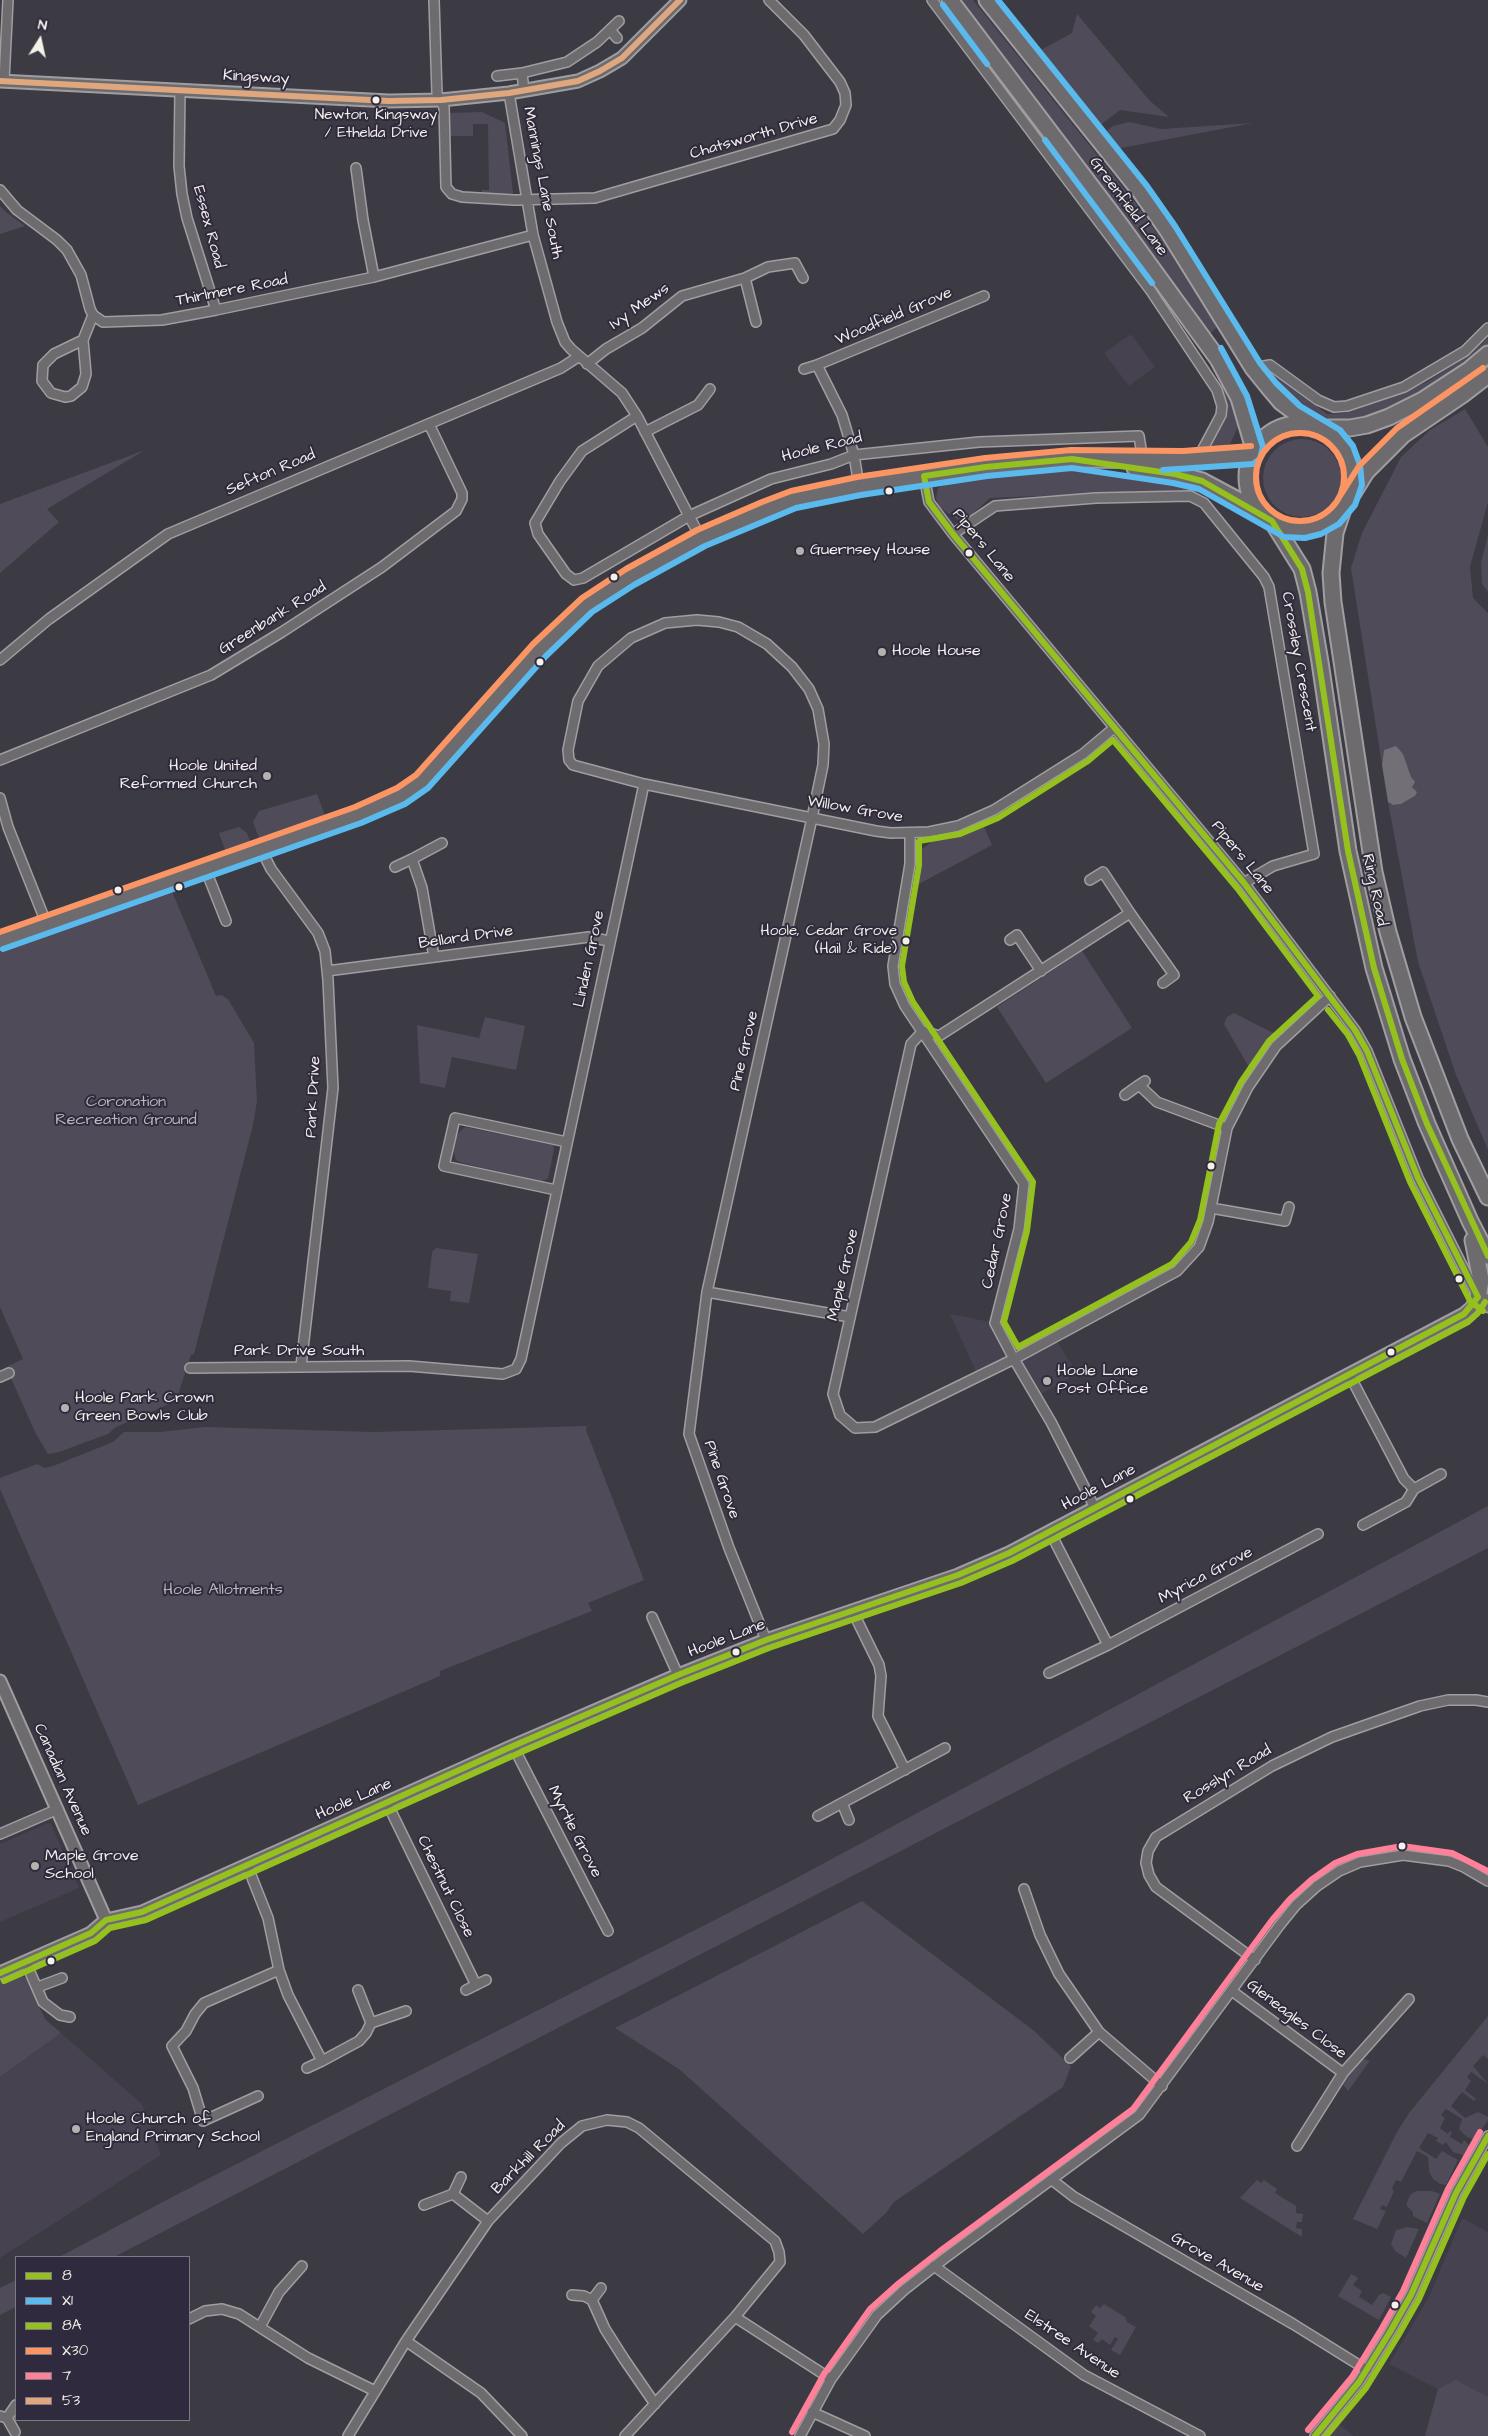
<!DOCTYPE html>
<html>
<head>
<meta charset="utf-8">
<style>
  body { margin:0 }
  #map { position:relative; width:1488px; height:2436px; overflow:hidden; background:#3c3a43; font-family:"Architects Daughter",sans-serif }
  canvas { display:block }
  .legend { position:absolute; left:15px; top:2256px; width:175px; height:165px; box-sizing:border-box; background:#2f2a3d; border:1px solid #7e7a81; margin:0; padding:6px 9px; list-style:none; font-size:15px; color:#f4f1e8 }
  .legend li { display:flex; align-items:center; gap:10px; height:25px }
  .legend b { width:25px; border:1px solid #7e7a81 }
  .north { position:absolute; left:15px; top:15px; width:50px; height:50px; -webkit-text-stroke:4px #2f2a3d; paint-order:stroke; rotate:10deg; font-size:14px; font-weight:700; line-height:20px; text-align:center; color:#f4f1e8 }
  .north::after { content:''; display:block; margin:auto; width:18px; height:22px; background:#f4f1e8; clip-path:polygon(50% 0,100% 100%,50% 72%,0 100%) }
</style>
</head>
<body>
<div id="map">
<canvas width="1488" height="2436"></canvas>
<ul class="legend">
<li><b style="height:6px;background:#95c11f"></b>8</li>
<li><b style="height:6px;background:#5abaee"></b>X1</li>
<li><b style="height:6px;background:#95c11f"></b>8A</li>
<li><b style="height:6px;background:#fb9564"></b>X30</li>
<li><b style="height:6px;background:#ff8098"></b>7</li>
<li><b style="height:6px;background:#dfa77e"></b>53</li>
</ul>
<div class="north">N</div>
</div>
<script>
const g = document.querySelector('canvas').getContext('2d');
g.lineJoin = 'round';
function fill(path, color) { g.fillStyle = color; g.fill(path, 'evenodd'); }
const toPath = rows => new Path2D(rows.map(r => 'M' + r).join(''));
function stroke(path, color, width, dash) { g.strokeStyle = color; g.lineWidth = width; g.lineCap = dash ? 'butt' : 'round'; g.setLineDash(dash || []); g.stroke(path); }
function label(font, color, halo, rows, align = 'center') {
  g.font = font + ' "Architects Daughter",sans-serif'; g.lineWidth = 4; g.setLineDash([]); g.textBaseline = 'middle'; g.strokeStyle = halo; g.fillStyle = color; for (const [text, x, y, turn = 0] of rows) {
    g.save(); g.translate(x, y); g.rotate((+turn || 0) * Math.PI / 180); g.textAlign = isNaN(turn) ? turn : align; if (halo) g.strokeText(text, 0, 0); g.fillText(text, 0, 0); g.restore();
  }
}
const built = toPath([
  [1131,334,1155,367,1129,386,1104,353],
  [950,1314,995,1323,1014,1358,1054,1336,1077,1374,1036,1397,1014,1359,978,1376],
  [48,1823,51,1824,79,1888,0,1922,0,1844],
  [61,2033,142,2104,161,2155,0,2258,0,2077],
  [1462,2218,1488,2232,1488,2436,1425,2436,1438,2389,1389,2364,1429,2297],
  [1331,2418,1354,2436,1315,2436]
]);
const green = toPath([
  [956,0,973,0,1134,201,1182,268,1217,327,1208,336],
  [1077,14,1150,101,1169,117,1120,110,1099,126,1039,51,1072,33],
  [482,112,505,123,513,193,501,196,482,195,482,190,489,190,488,124,473,124,473,136,450,136,450,147,447,147,447,113],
  [1129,122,1161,129,1253,123,1116,149,1104,133,1113,126],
  [0,206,6,212,25,226,0,234],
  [1488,338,1488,347,1447,378,1392,407,1365,418,1351,420,1325,418,1300,402,1271,377,1270,374,1273,373,1327,414,1345,413,1427,382,1466,357],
  [1223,385,1235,409,1238,427,1230,444,1215,449,1212,448,1212,443,1226,414,1226,401,1221,386],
  [1465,409,1488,447,1488,502,1470,567,1473,598,1488,613,1488,1150,1456,1075,1418,962,1388,802,1393,805,1401,804,1415,796,1403,754,1384,750,1382,765,1351,568,1362,533,1401,457,1430,430],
  '1263 478a39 39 0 1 1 78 0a39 39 0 1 1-78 0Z',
  [145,450,47,509,59,522,0,573,0,504],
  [1076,468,1167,479,1195,486,1207,492,1203,494,1182,490,990,498,967,519,958,520,939,507,936,498,938,488,949,482,1019,473],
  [1488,535,1488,592,1482,584,1481,563],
  [317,794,325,816,259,838,253,822,259,811],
  [239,827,247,833,250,841,225,850,219,833],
  [984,827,992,845,915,886,922,849,934,840],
  [171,889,216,996,221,995,228,999,254,1043,257,1101,253,1125,194,1354,191,1355,176,1401,116,1427,108,1434,59,1452,48,1454,36,1434,6,1367,23,1359,0,1307,0,933],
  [1082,951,1132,1028,1046,1083,997,1007],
  [1234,1013,1277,1035,1250,1069,1224,1024,1227,1017],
  [485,1017,525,1026,516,1070,452,1057,445,1088,420,1083,417,1025,479,1038],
  [465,1127,553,1145,554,1149,548,1179,541,1181,462,1163,456,1160,453,1150,456,1135],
  [436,1248,478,1254,469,1303,450,1301,451,1291,428,1288,432,1252],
  [587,1426,586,1430,644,1580,588,1603,592,1611,440,1671,440,1676,138,1805,0,1489,0,1478,37,1464,45,1468,53,1466,113,1442,124,1432,160,1432,205,1427,373,1432],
  [1488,1506,1488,1548,114,2257,59,2257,176,2195,789,1882],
  [862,1901,1033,2030,1071,2066,1063,2087,894,2202,886,2213,863,2234,679,2069,615,2028],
  [17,1973,26,1978,45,2019,61,2033,0,2077,0,1981],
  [1488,2016,1488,2059,1483,2055,1473,2066,1488,2084,1471,2072,1467,2077,1471,2081,1465,2090,1476,2099,1474,2101,1462,2092,1451,2106,1465,2118,1478,2112,1488,2117,1488,2120,1475,2140,1467,2137,1459,2129,1462,2119,1446,2109,1441,2115,1445,2118,1440,2128,1448,2134,1450,2131,1452,2132,1450,2137,1462,2144,1464,2140,1470,2146,1465,2156,1453,2152,1446,2142,1443,2145,1436,2141,1438,2138,1428,2133,1419,2148,1436,2159,1442,2151,1458,2160,1446,2185,1440,2184,1433,2179,1429,2171,1428,2157,1417,2151,1401,2182,1396,2180,1392,2189,1394,2191,1387,2207,1382,2205,1380,2209,1386,2211,1377,2229,1353,2219,1397,2132,1409,2113],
  [1361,2058,1370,2061,1369,2062,1348,2091,1342,2083],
  [1257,2180,1261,2183,1264,2180,1277,2189,1275,2193,1296,2206,1296,2213,1303,2214,1302,2222,1297,2222,1296,2228,1302,2229,1302,2237,1240,2198],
  [1416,2191,1432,2191,1440,2194,1427,2223,1413,2216,1413,2212,1406,2205,1410,2195],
  [1408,2227,1419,2229,1406,2258,1395,2251,1391,2244,1396,2230],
  [1351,2274,1358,2278,1353,2285,1362,2291,1359,2297,1372,2305,1379,2295,1383,2293,1391,2297,1379,2320,1338,2296],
  [16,2280,16,2307,0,2315,0,2288],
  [1104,2304,1125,2317,1127,2322,1136,2327,1120,2355,1111,2350,1118,2339,1115,2337,1110,2345,1102,2339,1098,2343,1093,2340,1098,2333,1089,2326,1096,2316,1091,2312,1096,2305,1100,2308],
  [1456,2380,1488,2397,1488,2436,1425,2436,1438,2389]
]);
const water = toPath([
  [1396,746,1403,754,1411,777,1415,782,1412,787,1417,792,1415,796,1401,804,1393,805,1388,802,1382,765,1384,750]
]);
const minor = toPath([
  [434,0,437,94,444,107,446,187,452,194,462,197,514,200,595,198,833,129,840,120,846,105,845,93,840,82,804,35,769,0],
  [932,0,1151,291,1217,390,1222,406,1221,415,1197,460],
  [610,30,617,38],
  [497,76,522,73],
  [4,81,8,0],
  [180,91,179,166,182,194,187,218,216,310],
  [524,91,522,73,567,62,597,42,619,21],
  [509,93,533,235,557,322,565,342,571,349,622,393,637,416],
  [356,168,363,220,374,277],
  [0,190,17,210,57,240,67,250,81,275,90,309,93,315,103,322,162,320,216,310,374,277,533,235],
  [745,278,756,322],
  [83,340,86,374,82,387,71,396,65,397,51,393,42,381,43,365,54,354,83,340],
  [83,340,93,315],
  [587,364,606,349,642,328,682,296,745,278,768,267,795,263,803,278],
  [1253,368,1270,365,1318,400,1334,407,1347,406,1404,387,1465,351,1488,328],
  [804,369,817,365],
  [645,432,698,405,710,389],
  [924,476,929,502,953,534,1244,883,1355,1030,1367,1051,1418,1178,1477,1295],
  [859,486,854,455,842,415,817,365,984,296],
  [953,534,995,506,1096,498,1190,496,1204,503,1264,577,1269,587,1314,854,1273,866,1244,883],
  [701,538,689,516,637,416,582,451,560,481,535,523,538,534,566,574,574,580,583,578,689,516,771,479,831,464,854,455,979,442,1139,436,1143,461],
  [0,660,49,619,168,534,561,368,578,357],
  [0,760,211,675,282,632,382,567,456,511,462,499,462,493,429,424],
  [0,798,8,827,47,925],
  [910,834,910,864,893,966,895,984,905,1006,1024,1184,1019,1229,995,1323,1014,1359,1051,1422,1095,1508],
  [261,849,271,869,318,933,325,951,328,980,333,1088,301,1366],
  [412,859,442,843],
  [395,867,412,859,422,888,434,957],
  [205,868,226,921],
  [1090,880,1103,872,1130,913],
  [1010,940,1017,935,1041,971],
  [327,971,589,937,609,941],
  [1163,983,1174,975,1130,913,939,1036,923,1031,911,1044,833,1394,840,1415,855,1428,875,1427,1014,1359,1177,1271,1199,1247,1208,1222,1227,1128,1248,1087,1276,1046,1330,996],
  [1145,1081,1139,1085,1157,1102,1227,1128],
  [1125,1095,1139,1085],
  [556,1190,444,1166,455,1118,567,1142],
  [1211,1208,1285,1221,1289,1207],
  [707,1292,850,1317],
  [190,1368,409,1366,503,1374,516,1369,521,1359,644,784],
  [1349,1374,1404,1479,1414,1489,1406,1502,1363,1525],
  [0,1377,9,1373],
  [1414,1489,1441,1474],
  [853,1612,879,1665,881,1676,878,1716,905,1770],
  [652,1617,678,1675],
  [766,1640,729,1548,689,1434,707,1292,812,818,823,765,824,744,818,709,809,689,792,667,767,644,738,627,719,622,697,620,665,623,631,638,598,666,578,701,568,750,569,760,573,765,644,784,812,818,876,831,891,833,929,832,958,826,994,810,1083,754,1114,728],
  [1108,1645,1318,1534],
  [1049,1673,1108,1645,1050,1532],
  [513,1746,608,1931],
  [387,1803,476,1985],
  [842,1803,945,1748],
  [818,1816,842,1803,849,1820],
  [0,1834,58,1809],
  [247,1865,268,1918,279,1970,288,1995,322,2061,359,2041,366,2033,371,2023,358,1990],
  [1024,1889,1040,1935,1059,1974,1099,2032,1162,2086],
  [1255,1960,1156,1887,1149,1875,1146,1863,1148,1851,1156,1837,1272,1766,1332,1737,1420,1706,1448,1700,1476,1700,1488,1702],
  [26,1963,43,2002,60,2015,70,2017],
  [38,1987,62,1978],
  [466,1990,486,1980],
  [1232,1991,1343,2073,1409,1999],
  [371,2023,406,2011],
  [1070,2058,1099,2032],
  [307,2068,322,2061],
  [258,2096,203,2121,193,2088,172,2046,186,2031,195,2014,204,2003,279,1970],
  [1297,2146,1343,2073],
  [461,2177,453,2194,488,2221],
  [1052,2180,1074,2197,1293,2324,1367,2370],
  [424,2205,453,2194],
  [934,2266,1084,2375,1200,2436],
  [572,2295,584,2296,592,2300,605,2329,624,2359,655,2404],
  [592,2300,601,2288],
  [189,2319,205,2311,222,2309,239,2314,308,2358,375,2391],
  [260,2327,279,2292,302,2266],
  [406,2341,481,2393,522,2436],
  [812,2412,865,2436],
  [0,2416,7,2418,16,2405],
  [7,2418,15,2432],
  [348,2436,406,2341,488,2221,561,2143,582,2126,607,2120,627,2122,639,2128,775,2241,779,2252,780,2262,735,2317],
  [625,2436,735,2317,831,2379],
  [800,2436,831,2379,877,2315,904,2290,945,2258,1139,2115,1279,1926,1296,1905,1317,1886,1339,1871,1360,1862,1403,1855,1449,1861,1464,1867,1488,1881],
  [1315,2436,1359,2382,1390,2332,1411,2295,1456,2193,1488,2136]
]);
const tertiary = toPath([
  [0,81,389,101,441,100,509,93,578,81,600,71,622,58,680,0],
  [0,1681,106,1920],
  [0,1973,91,1933,106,1920,142,1912,513,1746,678,1675,766,1640,958,1575,1009,1553,1464,1314,1471,1308,1478,1297]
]);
const trunk = toPath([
  [950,0,1119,223,1218,359,1239,398,1254,449],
  [987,0,1140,191,1168,231,1253,368,1270,389,1281,402,1312,425],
  '1247 477a53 53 0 1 1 106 0a53 53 0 1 1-106 0Z',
  [1321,428,1350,428,1367,425,1389,417,1423,400,1469,370,1488,354],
  [1135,468,1175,474,1202,481,1260,512],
  [1353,493,1366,472,1403,435,1462,395,1488,375],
  [1344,506,1335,533,1331,573,1333,602,1374,872,1388,932,1413,1017,1460,1139,1488,1197],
  [1272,521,1302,569,1308,592,1320,662,1348,851,1374,968,1402,1059,1427,1124,1470,1221,1488,1256],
  [0,941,358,815,401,796,422,782,540,650,587,605,630,577,701,538,765,510,793,500,859,486,986,467,1072,459,1183,460,1252,455],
  [1473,1240,1481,1280,1478,1297,1488,1304]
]);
const bus1 = toPath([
  [0,1973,91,1933,106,1920,142,1912,513,1746,678,1675,766,1640,958,1575,1009,1553,1464,1314,1478,1297,1418,1178,1367,1051,1355,1030,1244,883,953,534,929,502,924,476,986,467,1072,459,1175,474,1202,481,1272,521,1302,569,1308,592,1348,851,1374,968,1402,1059,1427,1124,1488,1256],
  [1315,2436,1359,2382,1390,2332,1411,2295,1456,2193,1488,2136]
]);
const bus2 = toPath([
  [943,5,987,64],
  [1045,140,1152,283],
  [1163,470,1253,464,1260,459,1263,447,1247,396,1221,348],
  [3,949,361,823,405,804,428,788,546,656,592,612,634,585,705,546,796,508,861,495,987,476,1072,468,1173,483,1199,489,1284,537,1305,538,1321,534,1339,524,1355,505,1362,485,1360,465,1353,446,1340,430,1300,406,1276,383,1260,363,1175,226,1147,186,998,0]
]);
const bus3 = toPath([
  [1113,740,1237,888,1318,996,1269,1041,1241,1082,1219,1124,1200,1220,1191,1242,1172,1264,1018,1347,1004,1322,1027,1231,1033,1182,913,1002,904,982,902,966,919,865,919,841,960,834,998,818,1088,761,1113,740],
  [1328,1010,1348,1035,1359,1055,1410,1182,1470,1301,1483,1311],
  [4,1981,95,1941,110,1928,146,1920,517,1754,681,1683,769,1648,961,1583,1012,1561,1468,1322,1478,1313,1485,1302],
  [1326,2436,1366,2388,1398,2336,1419,2299,1464,2197,1488,2154]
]);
const bus4 = toPath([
  '1256 477a44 44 0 1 1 88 0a44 44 0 1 1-88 0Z',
  [1340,496,1359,466,1397,428,1483,368],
  [0,932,355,807,397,788,416,775,533,644,582,598,626,569,697,530,762,502,791,491,857,477,985,458,1071,450,1183,451,1251,446]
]);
const bus5 = toPath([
  [1308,2430,1352,2377,1382,2328,1403,2291,1448,2189,1480,2132],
  [792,2432,824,2374,870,2309,899,2283,940,2251,1133,2109,1272,1920,1290,1899,1311,1880,1335,1863,1357,1854,1402,1846,1452,1853,1488,1871]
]);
const bus6 = toPath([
  [0,81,389,101,441,100,509,93,578,81,600,71,622,58,680,0]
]);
const markers = [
  [376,100,4.5,"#f4f1e8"],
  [889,491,4.5,"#f4f1e8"],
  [800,551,5,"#b4b1ae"],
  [969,553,4.5,"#f4f1e8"],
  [614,577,4.5,"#f4f1e8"],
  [882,652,5,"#b4b1ae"],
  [540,662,4.5,"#f4f1e8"],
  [267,776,5,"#b4b1ae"],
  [179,887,4.5,"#f4f1e8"],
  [118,890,4.5,"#f4f1e8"],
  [906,941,4.5,"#f4f1e8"],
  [1211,1166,4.5,"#f4f1e8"],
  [1459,1279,4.5,"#f4f1e8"],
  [1391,1352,4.5,"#f4f1e8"],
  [1047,1381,5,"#b4b1ae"],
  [65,1408,5,"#b4b1ae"],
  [1130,1499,4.5,"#f4f1e8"],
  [736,1652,4.5,"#f4f1e8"],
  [1402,1846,4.5,"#f4f1e8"],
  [35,1866,5,"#b4b1ae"],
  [51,1961,4.5,"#f4f1e8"],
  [76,2129,5,"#b4b1ae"],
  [1395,2305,4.5,"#f4f1e8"]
];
const busNames = [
  ["Newton, Kingsway",376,116],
  ["/ Ethelda Drive",376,134],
  ["Hoole, Cedar Grove",897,932,"right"],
  ["(Hail & Ride)",897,950,"right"]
];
const streetNames = [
  ["Kingsway",256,78,3],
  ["Chatsworth Drive",754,137,-16],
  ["Mannings Lane South",542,183,79],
  ["Greenfield Lane",1128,207,53],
  ["Essex Road",208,227,75],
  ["Thirlmere Road",232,291,-11],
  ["Ivy Mews",640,307,-35],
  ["Woodfield Grove",894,317,-23],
  ["Hoole Road",822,448,-14],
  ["Sefton Road",271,473,-23],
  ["Pipers Lane",983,546,51],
  ["Greenbank Road",273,619,-32],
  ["Crossley Crescent",1298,662,80],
  ["Willow Grove",855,810,10],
  ["Pipers Lane",1242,858,51],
  ["Ring Road",1374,890,78],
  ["Bellard Drive",466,938,-8],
  ["Linden Grove",590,959,-78],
  ["Pine Grove",745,1051,-77],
  ["Park Drive",314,1097,-87],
  ["Cedar Grove",998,1241,-78],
  ["Maple Grove",844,1275,-77],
  ["Park Drive South",299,1352],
  ["Pine Grove",721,1480,71],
  ["Hoole Lane",1099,1488,-28],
  ["Myrica Grove",1206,1576,-28],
  ["Hoole Lane",727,1639,-21],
  ["Rosslyn Road",1228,1775,-31],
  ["Canadian Avenue",62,1780,66],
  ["Hoole Lane",354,1800,-24],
  ["Myrtle Grove",574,1832,63],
  ["Chestnut Close",445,1887,64],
  ["Gleneagles Close",1296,2020,37],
  ["Barkhill Road",529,2158,-45],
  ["Grove Avenue",1217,2263,30],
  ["Elstree Avenue",1072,2345,34]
];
const poiNames = [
  ["Guernsey House",810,551],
  ["Hoole House",892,652],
  ["Hoole United",257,767,"right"],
  ["Reformed Church",257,785,"right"],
  ["Hoole Lane",1057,1372],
  ["Post Office",1057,1390],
  ["Hoole Park Crown",75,1399],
  ["Green Bowls Club",75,1417],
  ["Maple Grove",45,1857],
  ["School",45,1875],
  ["Hoole Church of",86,2120],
  ["England Primary School",86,2138]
];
const parkNames = [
  ["Coronation",126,1103],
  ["Recreation Ground",126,1121],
  ["Hoole Allotments",223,1591]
];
fill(built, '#464250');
fill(green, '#504b59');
fill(water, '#736f76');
stroke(minor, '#9f9ea0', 12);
stroke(tertiary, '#9f9ea0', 15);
stroke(trunk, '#9f9ea0', 19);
stroke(minor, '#6e6b6e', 9);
stroke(tertiary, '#6e6b6e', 11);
stroke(trunk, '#6e6b6e', 15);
stroke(bus1, '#95c11f', 6);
stroke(bus2, '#5abaee', 6);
stroke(bus3, '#95c11f', 6);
stroke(bus4, '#fb9564', 6);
stroke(bus5, '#ff8098', 6);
stroke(bus6, '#dfa77e', 6);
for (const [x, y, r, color] of markers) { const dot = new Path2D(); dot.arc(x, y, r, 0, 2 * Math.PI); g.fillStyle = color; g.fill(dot); stroke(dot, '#2f2a3d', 2); }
label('15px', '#f4f1e8', '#2f2a3d', busNames);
label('16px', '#f4f1e8', '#2f2a3d', streetNames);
label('16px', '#f4f1e8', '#2f2a3d', poiNames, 'left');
label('16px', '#bcb8b7', '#2f2a3d', parkNames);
</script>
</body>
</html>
